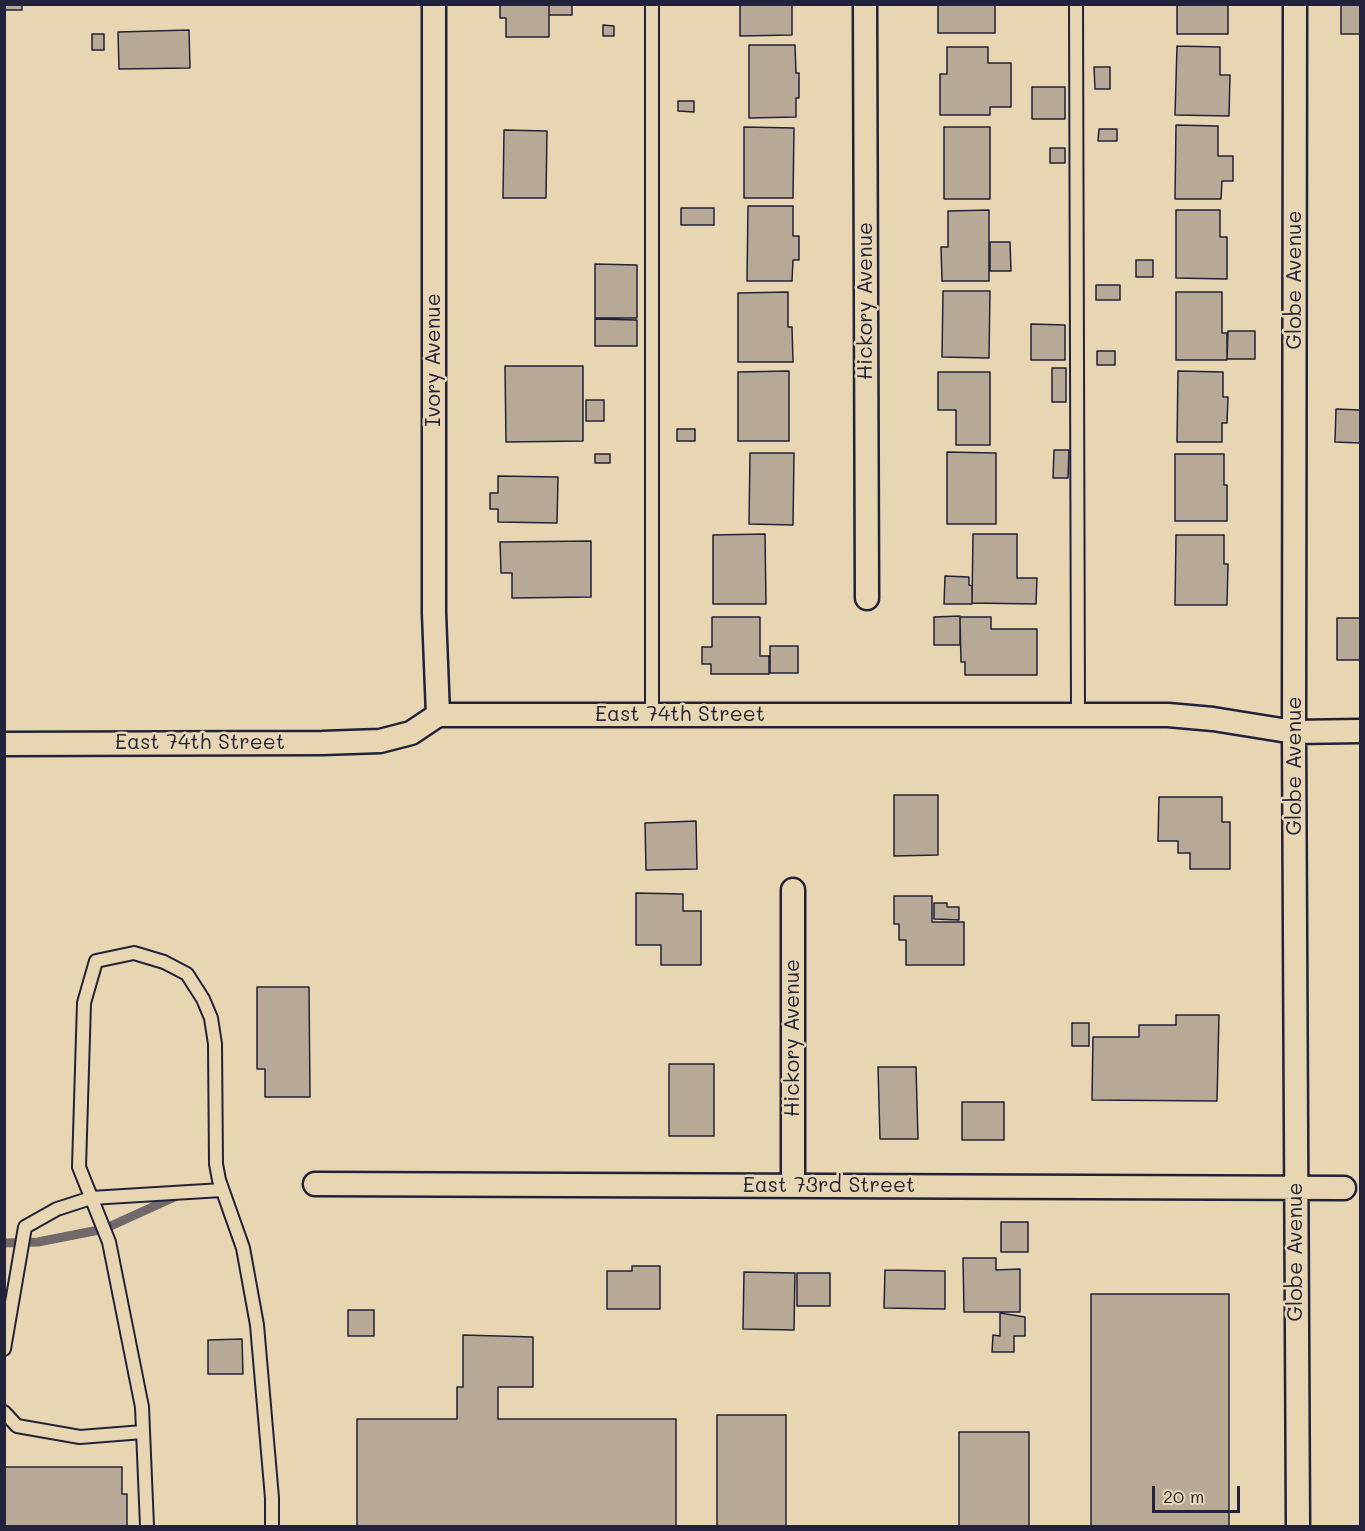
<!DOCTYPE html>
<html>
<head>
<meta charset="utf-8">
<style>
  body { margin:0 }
  #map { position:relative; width:1365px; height:1531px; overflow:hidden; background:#e8d6b3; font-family:Mali,sans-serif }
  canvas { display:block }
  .frame { position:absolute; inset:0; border:6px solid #22223b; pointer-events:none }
  .scale { position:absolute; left:1152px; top:1486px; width:88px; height:27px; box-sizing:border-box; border:3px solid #22223b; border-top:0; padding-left:8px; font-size:18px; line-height:21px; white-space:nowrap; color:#22223b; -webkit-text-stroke:4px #e8d6b3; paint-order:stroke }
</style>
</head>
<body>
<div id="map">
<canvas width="1365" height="1531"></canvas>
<div class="frame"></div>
<div class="scale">20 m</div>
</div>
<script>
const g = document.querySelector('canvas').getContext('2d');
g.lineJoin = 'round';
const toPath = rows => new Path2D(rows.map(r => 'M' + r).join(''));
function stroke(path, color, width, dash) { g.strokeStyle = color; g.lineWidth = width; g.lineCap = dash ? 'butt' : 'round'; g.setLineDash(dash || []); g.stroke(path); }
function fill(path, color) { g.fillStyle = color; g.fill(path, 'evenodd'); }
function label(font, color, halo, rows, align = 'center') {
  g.font = font + ' Mali,sans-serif'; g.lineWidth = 5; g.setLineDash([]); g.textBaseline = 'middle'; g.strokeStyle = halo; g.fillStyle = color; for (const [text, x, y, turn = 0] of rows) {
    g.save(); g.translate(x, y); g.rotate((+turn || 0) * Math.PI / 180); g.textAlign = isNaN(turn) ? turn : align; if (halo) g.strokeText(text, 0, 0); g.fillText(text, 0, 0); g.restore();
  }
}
const stream = toPath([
  [4,1243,38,1242,104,1229,179,1195]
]);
const building = toPath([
  [4,4,22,4,22,10,4,10,4,4],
  [500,4,549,4,549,37,506,37,506,18,500,18,500,4],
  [549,4,572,4,572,15,549,15,549,4],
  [740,4,792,4,792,35,740,36,740,4],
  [947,4,995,4,995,33,938,33,938,5,947,4],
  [1177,4,1228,4,1228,34,1177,34,1177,4],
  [1341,4,1360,4,1360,34,1341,34,1341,4],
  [603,25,614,26,614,36,603,36,603,25],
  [189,30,190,68,119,69,118,32,189,30],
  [92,34,104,34,104,50,92,50,92,34],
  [749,45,795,45,796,73,799,73,799,98,796,98,796,117,749,118,749,45],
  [1177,46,1220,47,1220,75,1230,75,1229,116,1175,115,1177,46],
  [947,47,988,47,988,63,1011,63,1011,107,990,107,990,115,940,115,940,74,947,74,947,47],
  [1094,67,1110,67,1110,89,1095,89,1094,67],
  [1032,87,1065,87,1065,119,1032,119,1032,87],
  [678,101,694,101,694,112,678,111,678,101],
  [1176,125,1218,126,1218,156,1233,156,1233,181,1222,181,1221,199,1175,199,1176,125],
  [744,127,794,128,793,198,744,198,744,127],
  [944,127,990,127,990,199,944,199,944,127],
  [1099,129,1117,129,1117,141,1098,141,1099,129],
  [504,130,547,131,546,198,503,198,504,130],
  [1050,148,1065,148,1065,163,1050,163,1050,148],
  [748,206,793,206,793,236,799,236,799,260,793,260,792,281,747,281,748,206],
  [681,208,714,208,714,225,681,225,681,208],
  [989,210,989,281,942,281,941,247,948,247,948,211,989,210],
  [1176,210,1220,210,1220,237,1227,237,1227,279,1176,278,1176,210],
  [990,242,1010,242,1011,271,990,271,990,242],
  [1136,260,1153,260,1153,277,1136,277,1136,260],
  [595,264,637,265,637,318,595,318,595,264],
  [1096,285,1120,285,1120,300,1096,300,1096,285],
  [943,291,990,291,989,358,942,357,943,291],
  [788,292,788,327,792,327,793,362,738,362,738,293,788,292],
  [1176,292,1222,292,1222,333,1227,333,1227,360,1176,360,1176,292],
  [595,319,637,320,637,346,595,346,595,319],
  [1031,324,1065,325,1065,360,1031,360,1031,324],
  [1228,331,1255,331,1255,359,1227,359,1228,331],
  [1097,351,1115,351,1115,365,1097,365,1097,351],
  [505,366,583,366,583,441,506,442,505,366],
  [1052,368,1066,368,1066,402,1052,402,1052,368],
  [789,371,789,441,738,441,738,372,789,371],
  [1178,371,1223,372,1223,397,1228,397,1227,423,1222,423,1222,442,1177,442,1178,371],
  [938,372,990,372,990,445,956,445,956,410,938,410,938,372],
  [586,400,604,400,604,421,586,421,586,400],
  [1336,409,1360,410,1360,443,1335,442,1336,409],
  [677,429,695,429,695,441,677,441,677,429],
  [1054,450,1069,450,1068,478,1053,478,1054,450],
  [947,452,996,453,996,524,947,524,947,452],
  [750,453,794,453,793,525,749,524,750,453],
  [595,454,610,454,610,463,595,463,595,454],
  [1175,454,1224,454,1224,485,1227,485,1227,521,1175,521,1175,454],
  [498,476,558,477,557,523,498,522,498,509,490,509,490,493,498,493,498,476],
  [765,534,766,604,713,604,713,535,765,534],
  [973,534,1017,534,1017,578,1037,578,1036,604,972,603,973,534],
  [1176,535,1224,535,1224,564,1228,564,1227,605,1175,605,1176,535],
  [591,541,591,597,512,598,512,573,501,573,500,542,591,541],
  [945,576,969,577,969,585,972,586,972,604,944,604,945,576],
  [960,616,960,645,934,645,934,617,960,616],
  [712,617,760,617,760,656,769,656,769,674,711,674,711,664,702,664,702,647,712,647,712,617],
  [960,617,991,617,991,629,1037,629,1037,675,965,675,965,662,961,662,960,617],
  [1337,618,1360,618,1360,660,1337,660,1337,618],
  [770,646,798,646,798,673,770,673,770,646],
  [894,795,938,795,938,855,894,856,894,795],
  [1159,797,1222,797,1222,822,1230,822,1230,869,1190,869,1190,853,1178,853,1178,841,1158,841,1159,797],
  [696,821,697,869,646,870,645,823,696,821],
  [636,893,683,894,683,911,701,911,701,965,661,965,661,945,636,945,636,893],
  [894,896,932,896,932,922,964,922,964,965,906,965,906,940,899,940,899,924,894,924,894,896],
  [934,903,947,903,947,907,959,907,959,920,934,919,934,903],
  [257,987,309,987,310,1097,265,1097,265,1069,257,1069,257,987],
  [1176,1015,1219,1015,1217,1101,1092,1100,1093,1037,1139,1037,1139,1025,1176,1025,1176,1015],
  [1072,1023,1089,1023,1089,1046,1072,1046,1072,1023],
  [669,1064,714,1064,714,1136,669,1136,669,1064],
  [878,1067,916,1067,918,1139,880,1139,878,1067],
  [962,1102,1004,1102,1004,1140,962,1140,962,1102],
  [1001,1222,1028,1222,1028,1252,1001,1252,1001,1222],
  [963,1258,996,1258,996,1270,1020,1269,1020,1312,964,1312,963,1258],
  [632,1266,660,1266,660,1309,607,1309,607,1271,632,1271,632,1266],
  [885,1270,945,1271,945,1309,884,1308,885,1270],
  [744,1272,795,1273,794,1330,743,1329,744,1272],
  [797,1273,830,1273,830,1306,797,1306,797,1273],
  [1091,1294,1229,1294,1229,1526,1091,1526,1091,1294],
  [348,1310,374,1310,374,1336,348,1336,348,1310],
  [1000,1313,1025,1317,1025,1336,1014,1336,1014,1352,992,1352,993,1335,1000,1336,1000,1313],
  [463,1335,533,1337,533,1387,498,1387,498,1419,676,1419,676,1526,357,1526,357,1419,457,1419,457,1387,463,1387,463,1335],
  [242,1339,243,1374,208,1374,208,1340,242,1339],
  [717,1415,786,1415,786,1526,717,1526,717,1415],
  [959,1432,1029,1432,1029,1526,959,1526,959,1432],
  [4,1467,122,1467,122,1494,127,1494,127,1526,4,1526,4,1467]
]);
const service = toPath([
  [652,4,652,715],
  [1076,4,1078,715],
  [4,1349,25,1227,57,1209,91,1198,222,1190],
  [4,1412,17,1426,80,1437,143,1432],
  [147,1526,142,1407,109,1242,79,1167,84,1003,96,961,134,953,164,962,187,974,203,999,211,1018,215,1044,216,1164,219,1180,243,1248,257,1325,272,1498,272,1526]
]);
const minor = toPath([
  [434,4,434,613,438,715],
  [865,4,867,598],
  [1295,4,1294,732,1298,1526],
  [4,744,322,743,380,741,411,733,438,715,1168,715,1213,719,1294,732,1360,731],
  [793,890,793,1186],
  [315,1184,1344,1188]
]);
const streetNames = [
  ["Globe Avenue",1295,280,-90],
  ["Hickory Avenue",866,301,-90],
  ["Ivory Avenue",434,360,-90],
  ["East 74th Street",680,715],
  ["East 74th Street",200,743],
  ["Globe Avenue",1295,766,-90],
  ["Hickory Avenue",793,1038,-90],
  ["East 73rd Street",829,1186],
  ["Globe Avenue",1296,1252,-90]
];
stroke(stream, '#71696a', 9);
fill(building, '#b7a995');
stroke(building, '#22223b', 1.5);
stroke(service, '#22223b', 16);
stroke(minor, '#22223b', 27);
stroke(service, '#e8d6b3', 12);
stroke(minor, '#e8d6b3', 22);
label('21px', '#22223b', '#e8d6b3', streetNames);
</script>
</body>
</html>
